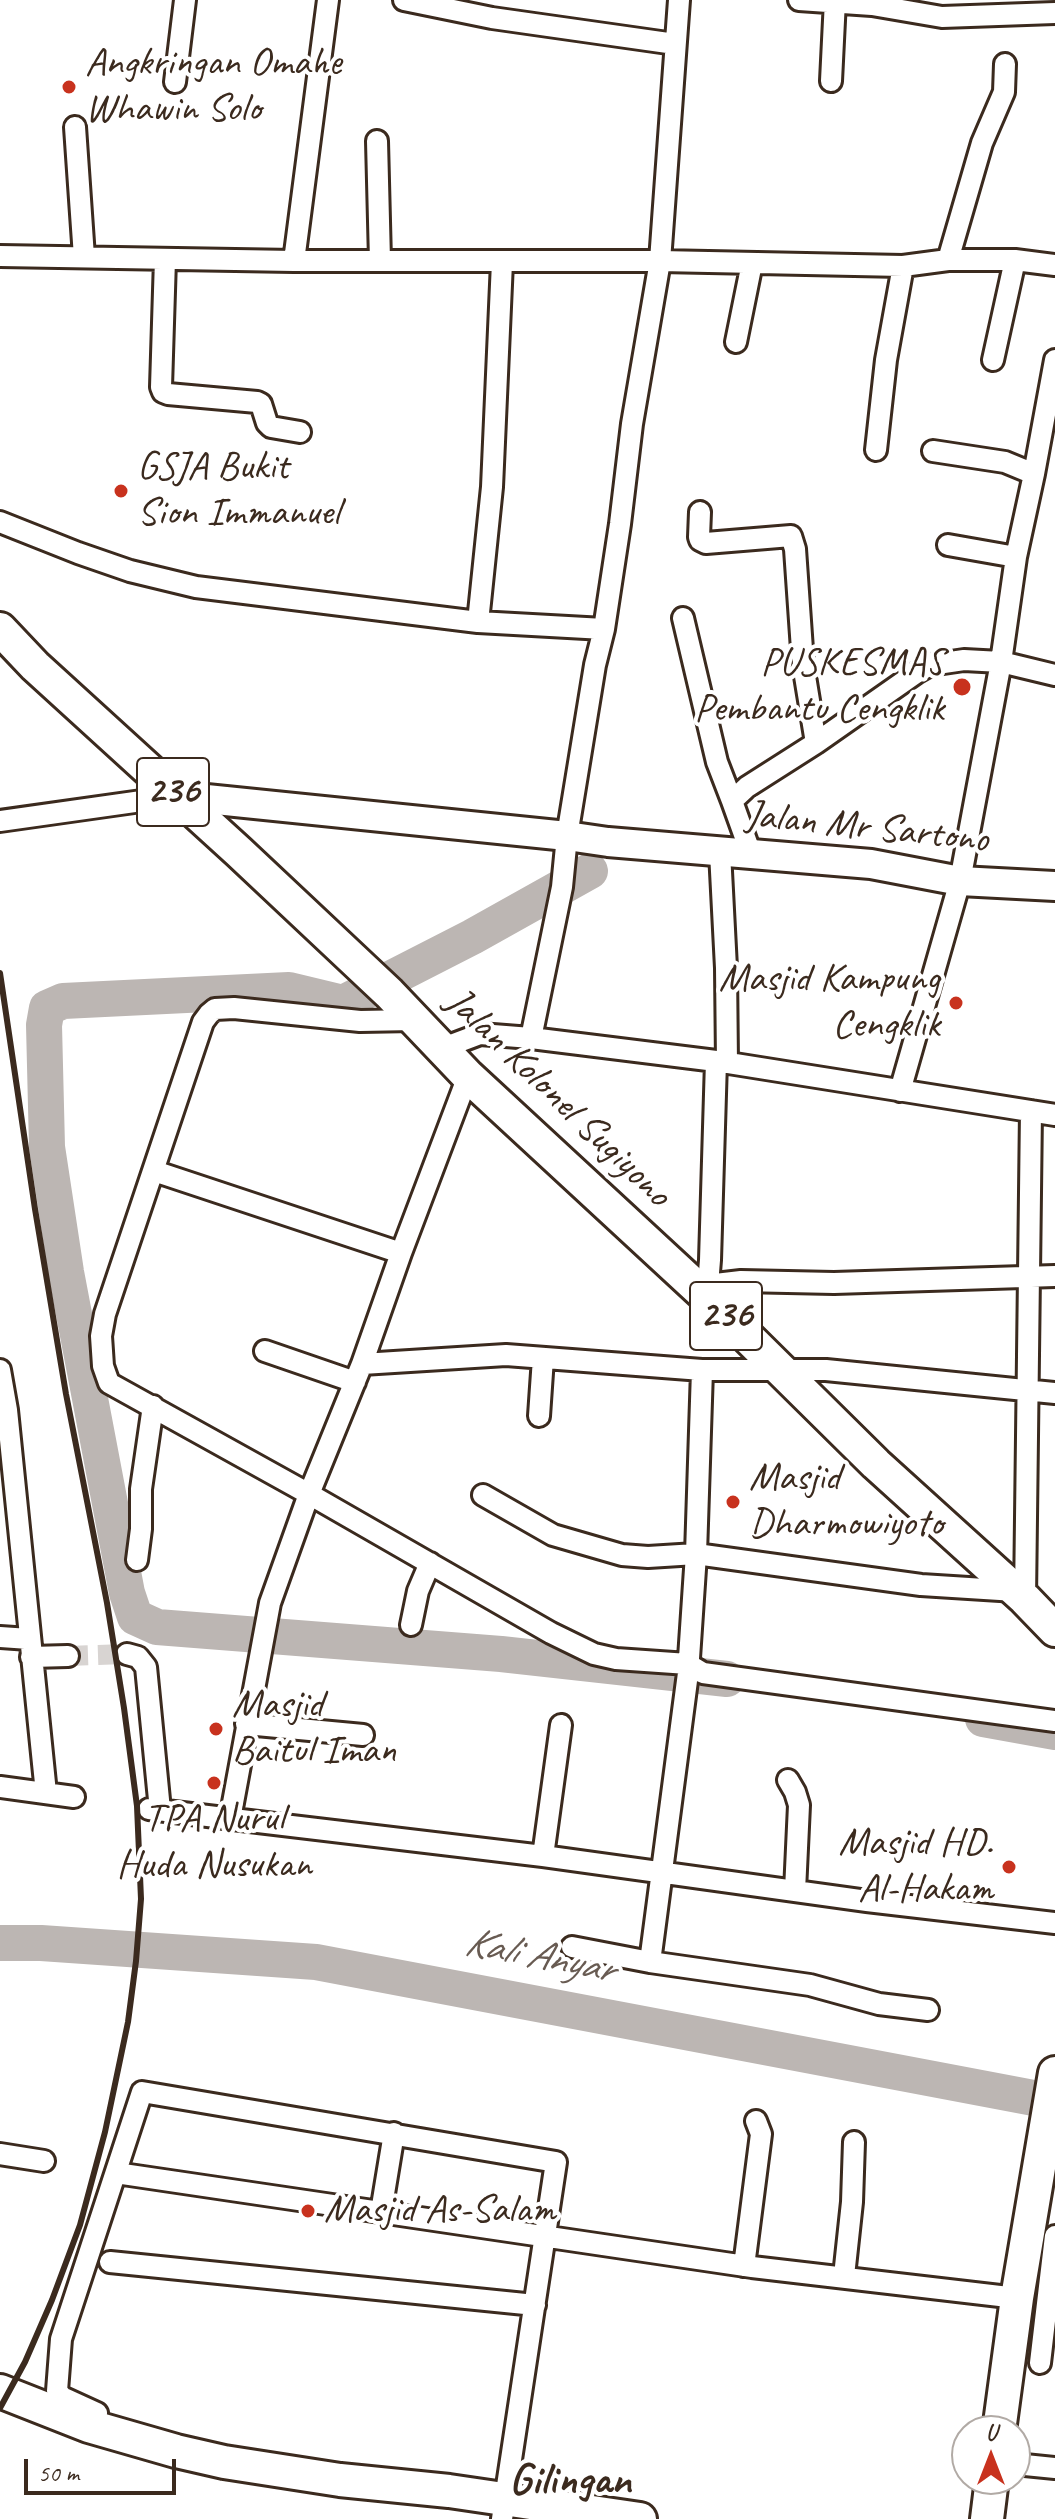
<!DOCTYPE html>
<html>
<head>
<meta charset="utf-8">
<style>
  body { margin:0 }
  #map { position:relative; width:1055px; height:2519px; overflow:hidden; background:#fff; font-family:Caveat,sans-serif }
  canvas { display:block }
  .north { position:absolute; left:951px; top:2415px; width:80px; height:80px; box-sizing:border-box; background:#fff; border:2px solid #b1aaa5; border-radius:50%; rotate:0deg; font-size:22px; font-weight:700; line-height:32px; text-align:center; color:#3b2a1e }
  .north::after { content:''; display:block; margin:auto; width:28px; height:36px; background:#c8321e; clip-path:polygon(50% 0,100% 100%,50% 72%,0 100%) }
  .scale { position:absolute; left:24px; top:2459px; width:152px; height:36px; box-sizing:border-box; border:4px solid #3b2a1e; border-top:0; padding-left:10px; font-size:24px; line-height:28px; white-space:nowrap; color:#3b2a1e; -webkit-text-stroke:6px #fff; paint-order:stroke }
</style>
</head>
<body>
<div id="map">
<canvas width="1055" height="2519"></canvas>
<div class="north">U</div>
<div class="scale">50 m</div>
</div>
<script>
const g = document.querySelector('canvas').getContext('2d');
g.lineJoin = 'round';
const toPath = rows => new Path2D(rows.map(r => 'M' + r).join(''));
function stroke(path, color, width, dash) { g.strokeStyle = color; g.lineWidth = width; g.lineCap = dash ? 'butt' : 'round'; g.setLineDash(dash || []); g.stroke(path); }
function label(font, color, halo, rows, align = 'center') {
  g.font = font + ' Caveat,sans-serif'; g.lineWidth = 8; g.setLineDash([]); g.textBaseline = 'middle'; g.strokeStyle = halo; g.fillStyle = color; for (const [text, x, y, turn = 0] of rows) {
    g.save(); g.translate(x, y); g.rotate((+turn || 0) * Math.PI / 180); g.textAlign = isNaN(turn) ? turn : align; if (halo) g.strokeText(text, 0, 0); g.fillText(text, 0, 0); g.restore();
  }
}
const river = toPath([
  [590,871,472,937,343,1003,289,990,63,1001,47,1008,44,1025,47,1147,66,1272,127,1593,135,1617,157,1627,501,1654,727,1679],
  [983,1719,1055,1732],
  [0,1943,41,1943,316,1962,1055,2102]
]);
const streetTunnel = toPath([
  [68,1656,127,1654]
]);
const street = toPath([
  [404,0,492,18,675,44],
  [799,0,872,5,942,17,1055,13],
  [831,81,835,0],
  [175,82,185,0],
  [75,127,84,257],
  [377,141,380,261],
  [0,256,294,261,660,261,903,266,948,260,1015,260,1055,265],
  [165,259,161,387,163,392,168,394,257,402,261,404,267,423,271,427,300,432],
  [948,260,982,143,1004,92,1005,64],
  [294,261,328,0],
  [736,342,752,263],
  [993,360,1015,260],
  [876,450,886,360,903,266],
  [933,451,1005,462,1034,474],
  [700,512,699,537,700,540,706,543,791,536,795,549,803,664,816,743],
  [0,522,78,553,130,571,196,587,478,622,604,629],
  [948,545,1016,557],
  [683,618,717,762,732,801],
  [478,622,492,487,502,262],
  [0,821,177,796],
  [720,852,726,968,727,1063],
  [751,854,732,801,747,787,816,743,916,673,930,665,964,660,1001,662,1055,675],
  [414,1020,360,1021,234,1008,215,1009,209,1014,203,1022,105,1314,101,1336,103,1366,109,1383,309,1494,551,1633,594,1654,616,1659,688,1664,703,1673,1055,1721],
  [531,1038,562,887,567,836,595,665,604,629,620,524,632,424,660,261,679,0],
  [443,1048,480,1034,531,1038,716,1061,1055,1115],
  [900,1091,960,881,1001,662,1016,557,1034,474,1055,360],
  [154,1171,401,1253],
  [707,1285,741,1281,834,1283,1055,1276],
  [707,1297,710,1260,716,1061],
  [265,1351,355,1382],
  [362,1364,506,1355,702,1370,826,1370,1055,1393],
  [0,1370,7,1410,46,1793],
  [539,1416,543,1358],
  [483,1495,553,1535,622,1555,648,1557,696,1554,921,1585,1016,1591],
  [137,1560,141,1529,141,1489,153,1406],
  [1025,1599,1031,1111],
  [411,1625,418,1591,430,1563],
  [0,1637,29,1639],
  [127,1654,138,1657,146,1667,160,1810],
  [31,1657,68,1656],
  [246,1724,363,1735],
  [788,1780,795,1792,799,1805,795,1891],
  [0,1787,74,1797],
  [149,1809,543,1856,867,1901,1055,1923],
  [230,1819,270,1603,309,1494,362,1364,401,1253,468,1076],
  [543,1856,561,1725],
  [572,1947,650,1962,688,1673,696,1554,702,1370],
  [650,1962,810,1985,879,2004,928,2010],
  [0,2154,44,2161],
  [116,2173,752,2267,1017,2298],
  [381,2212,394,2133],
  [110,2262,535,2305],
  [744,2266,761,2134,756,2121],
  [844,2276,852,2202,854,2142],
  [1040,2363,1055,2236],
  [97,2413,62,2397,57,2391,61,2339,142,2092,556,2162,502,2519],
  [1015,2464,1055,2468]
]);
const secondary = toPath([
  [177,796,567,836,608,842,871,864,960,881,1055,886]
]);
const primary = toPath([
  [0,629,35,666,239,852,389,993,468,1076,707,1297,876,1464,1025,1599,1055,1630],
  [0,2391,89,2426,176,2451,224,2462,340,2480,449,2491,640,2519],
  [999,2431,1017,2298,1055,2073],
  [987,2519,992,2479]
]);
const rail = toPath([
  [0,973,35,1209,66,1394,107,1603,124,1708,137,1806,141,1899,136,1961,128,2022,105,2132,80,2225,52,2300,25,2362,0,2408]
]);
const markers = [
  [69,87,8,"#c8321e"],
  [121,491,8,"#c8321e"],
  [962,687,10,"#c8321e"],
  [956,1003,8,"#c8321e"],
  [733,1502,8,"#c8321e"],
  [216,1729,8,"#c8321e"],
  [214,1783,8,"#c8321e"],
  [1009,1867,8,"#c8321e"],
  [308,2211,8,"#c8321e"]
];
const shields = [
  [173,792,72],
  [726,1316,72]
];
const shieldNames = [
  ["236",173,792],
  ["236",726,1316]
];
const poiNames = [
  ["Angkringan Omahe",85,64],
  ["Whawin Solo",85,110],
  ["GSJA Bukit",137,468],
  ["Sion Immanuel",137,514],
  ["PUSKESMAS",944,664,"right"],
  ["Pembantu Cengklik",944,710,"right"],
  ["Masjid Kampung",940,980,"right"],
  ["Cengklik",940,1026,"right"],
  ["Masjid",749,1479],
  ["Dharmowiyoto",749,1525],
  ["Masjid",232,1706],
  ["Baitul Iman",232,1752],
  ["TPA Nurul",214,1820,"center"],
  ["Huda Nusukan",214,1866,"center"],
  ["Masjid HD.",993,1844,"right"],
  ["Al-Hakam",993,1890,"right"],
  ["Masjid As-Salam",324,2211]
];
const streetNames = [
  ["Jalan Mr Sartono",867,828,6],
  ["Jalan Kolonel Sugiyono",558,1098,44]
];
const waterNames = [
  ["Kali Anyar",539,1957,11]
];
const quarterNames = [
  ["Gilingan",570,2481]
];
stroke(river, '#bcb6b3', 36);
stroke(streetTunnel, '#d8d4d2', 20, [20, 10]);
stroke(street, '#3b2a1e', 26);
stroke(secondary, '#3b2a1e', 34);
stroke(primary, '#3b2a1e', 38);
stroke(street, '#fff', 20);
stroke(secondary, '#fff', 28);
stroke(primary, '#fff', 32);
stroke(rail, '#3b2a1e', 6);
for (const [x, y, r, color] of markers) { const dot = new Path2D(); dot.arc(x, y, r, 0, 2 * Math.PI); g.fillStyle = color; g.fill(dot); stroke(dot, '#fff', 3); }
for (const [x, y, w] of shields) { const box = new Path2D(); box.roundRect(x - w / 2, y - 34, w, 68, 6); g.fillStyle = '#fff'; g.fill(box); stroke(box, '#3b2a1e', 2); }
label('bold 38px', '#3b2a1e', null, shieldNames);
label('40px', '#3b2a1e', '#fff', poiNames, 'left');
label('40px', '#3b2a1e', '#fff', streetNames);
label('italic 42px', '#685b52', '#fff', waterNames);
label('bold 44px', '#3b2a1e', '#fff', quarterNames);
</script>
</body>
</html>
